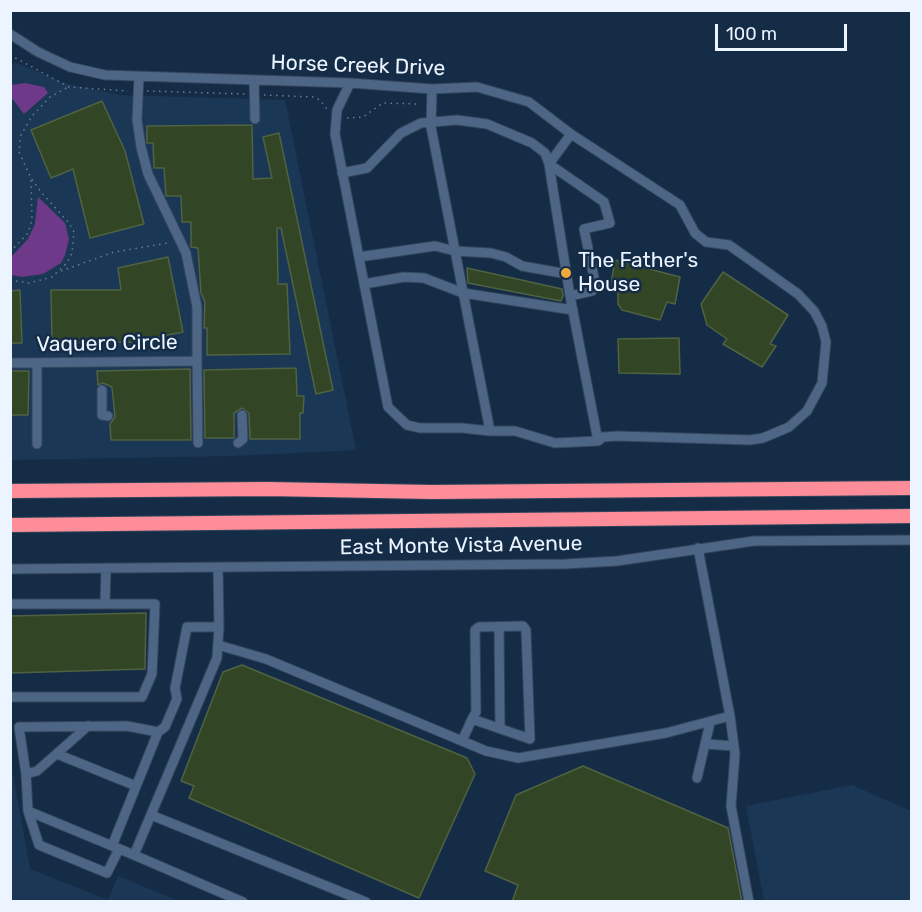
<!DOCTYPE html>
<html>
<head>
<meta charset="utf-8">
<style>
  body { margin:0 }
  #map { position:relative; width:922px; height:912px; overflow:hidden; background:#152c47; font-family:Rubik,sans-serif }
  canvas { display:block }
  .frame { position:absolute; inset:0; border:12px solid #ebf4ff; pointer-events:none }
  .scale { position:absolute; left:715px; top:24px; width:132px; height:27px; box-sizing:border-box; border:3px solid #ebf4ff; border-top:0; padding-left:8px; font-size:18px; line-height:21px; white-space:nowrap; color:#ebf4ff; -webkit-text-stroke:4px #152c47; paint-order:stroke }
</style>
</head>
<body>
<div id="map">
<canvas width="922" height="912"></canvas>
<div class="frame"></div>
<div class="scale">100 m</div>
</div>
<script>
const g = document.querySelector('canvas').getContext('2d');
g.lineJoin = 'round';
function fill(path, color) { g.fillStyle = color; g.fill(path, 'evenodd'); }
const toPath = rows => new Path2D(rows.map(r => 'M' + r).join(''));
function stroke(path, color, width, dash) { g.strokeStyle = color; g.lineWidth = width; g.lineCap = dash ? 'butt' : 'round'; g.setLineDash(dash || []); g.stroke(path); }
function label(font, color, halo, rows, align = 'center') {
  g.font = font + ' Rubik,sans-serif'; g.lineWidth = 5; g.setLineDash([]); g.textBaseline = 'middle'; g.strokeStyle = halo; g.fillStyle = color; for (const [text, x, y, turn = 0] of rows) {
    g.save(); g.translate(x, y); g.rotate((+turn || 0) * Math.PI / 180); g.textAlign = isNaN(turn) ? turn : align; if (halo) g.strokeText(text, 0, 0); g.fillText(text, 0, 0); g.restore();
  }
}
const built = toPath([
  [15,62,64,83,119,95,285,100,356,450,232,456,11,460,11,67],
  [11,764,30,869,108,900,118,876,179,901,11,901],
  [852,785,911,811,911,901,764,901,746,806]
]);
const green = toPath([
  [25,83,44,87,48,93,24,114,11,97,11,85],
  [38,197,65,223,69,239,65,255,61,263,43,274,22,277,11,275,11,257,28,239,35,224]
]);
const building = toPath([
  [102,101,125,151,144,224,90,238,73,169,51,178,31,130,102,101],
  [252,125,253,179,272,178,263,137,279,133,333,390,316,394,281,228,277,228,278,284,287,284,290,354,207,355,207,328,204,328,205,302,201,293,198,248,191,247,191,222,182,222,181,196,166,196,164,168,154,168,153,143,147,143,147,126,252,125],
  [168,257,183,332,133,342,52,343,51,290,121,290,118,268,168,257],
  [615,260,680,277,675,304,667,302,660,320,622,310,618,304,618,293,610,290,615,260],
  [467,268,562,289,563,296,561,301,468,283,467,268],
  [723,272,788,315,770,344,776,346,762,367,723,344,727,339,707,325,701,304,723,272],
  [20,290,22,343,10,343,10,291,20,290],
  [679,338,680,374,619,373,618,339,679,338],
  [296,368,297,396,304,396,303,413,300,413,300,439,250,439,249,413,242,408,234,413,234,438,205,438,204,370,296,368],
  [190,369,191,440,111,440,110,424,115,417,112,387,103,383,98,385,97,371,190,369],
  [10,371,29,371,28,415,10,415,10,371],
  [146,613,145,669,10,673,10,616,146,613],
  [242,665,467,758,475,774,419,898,189,798,194,786,181,781,223,672,242,665],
  [583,766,728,828,742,902,512,902,518,885,485,871,516,795,583,766]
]);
const path = toPath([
  [10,55,69,87,128,91],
  [147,91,245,94],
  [264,95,313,97,320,100,327,109],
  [347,118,363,117,383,103,419,104],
  [10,252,28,233,32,220,31,180],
  [61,271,114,252,168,243],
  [10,280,29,283,52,277,67,263,72,253,74,232,69,223,41,192,31,178,19,152,21,135,32,116,50,97,68,87]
]);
const minor = toPath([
  [10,34,38,52,70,67,105,75,350,83,432,89,477,87,529,102,571,134,680,205,695,233,706,242,729,245,798,294,814,311,822,326,826,342,822,383,807,411,789,427,763,438,750,440,617,436,603,437,598,441],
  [254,80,255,119],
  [350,83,337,110,335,134,388,407,407,425,420,428,462,428,490,431],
  [432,89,431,127,490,431,515,431,555,443,598,441,570,296,592,291,596,287,584,229,610,223,604,202,549,164,571,134],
  [342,173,367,168,401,133,421,123,457,120,487,124,532,143,545,153,549,164,570,296],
  [359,257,435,246,455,251,491,253,506,257,522,266,567,274],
  [364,284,404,277,424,278,463,293,573,310],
  [197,361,198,443],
  [10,363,197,361,197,307,186,253,148,174,141,147,137,120,139,77],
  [37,363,37,444],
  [102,390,102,415,108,416],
  [238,443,243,439,242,415],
  [218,567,219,627,217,658,134,855,243,902],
  [10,569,565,564,617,561,754,541,912,540],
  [10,604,155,604,152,674,142,697,10,697],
  [105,604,106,568],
  [499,627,500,728],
  [218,645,266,659,486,751,518,758,666,733,730,716,698,548],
  [730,716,735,754,731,806,749,902],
  [462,741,472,719,476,712,475,630,479,627,523,626,526,630,530,739,472,719],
  [706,744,734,746],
  [57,754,136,786],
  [26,774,37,771,88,726],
  [697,778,710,723],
  [28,811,134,855],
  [151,815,366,902],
  [112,846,158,732],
  [119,849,107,873,39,845,28,811,26,774,19,727,127,726,158,732,165,727,177,699,175,688,187,627,219,627]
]);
const highway = toPath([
  [10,491,267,489,432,492,912,488],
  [10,525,912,516]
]);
const markers = [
  [566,273,6,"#eea83c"]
];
const streetNames = [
  ["Horse Creek Drive",358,66,2],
  ["Vaquero Circle",107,344,-1],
  ["East Monte Vista Avenue",461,546,-1]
];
const poiNames = [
  ["The Father's",578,261],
  ["House",578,285]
];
fill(built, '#1b3756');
fill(green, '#6e3988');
fill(building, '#324525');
stroke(building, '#4f6342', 1.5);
stroke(minor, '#34455b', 11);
stroke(highway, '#34455b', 16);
stroke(path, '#6b7d91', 1.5, [1.5, 4.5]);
stroke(minor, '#4d6685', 9);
stroke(highway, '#fc8d99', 14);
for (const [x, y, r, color] of markers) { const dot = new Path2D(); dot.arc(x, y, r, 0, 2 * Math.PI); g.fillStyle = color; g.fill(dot); stroke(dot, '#152c47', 2); }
label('21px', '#ebf4ff', '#152c47', streetNames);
label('21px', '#ebf4ff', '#152c47', poiNames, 'left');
</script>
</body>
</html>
